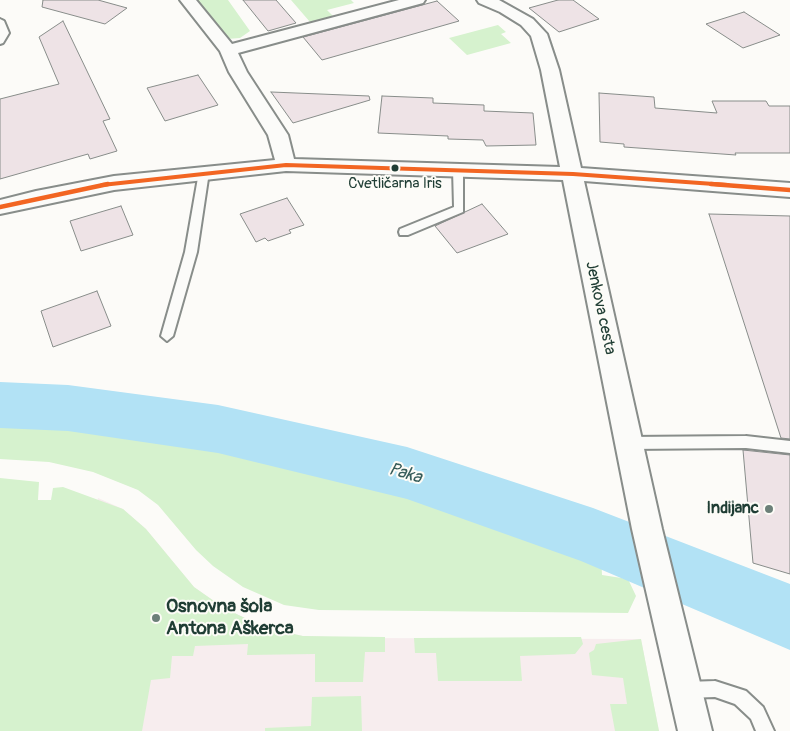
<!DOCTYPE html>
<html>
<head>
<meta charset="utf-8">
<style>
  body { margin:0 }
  canvas { display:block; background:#fcfbf8 }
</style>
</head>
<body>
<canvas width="790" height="731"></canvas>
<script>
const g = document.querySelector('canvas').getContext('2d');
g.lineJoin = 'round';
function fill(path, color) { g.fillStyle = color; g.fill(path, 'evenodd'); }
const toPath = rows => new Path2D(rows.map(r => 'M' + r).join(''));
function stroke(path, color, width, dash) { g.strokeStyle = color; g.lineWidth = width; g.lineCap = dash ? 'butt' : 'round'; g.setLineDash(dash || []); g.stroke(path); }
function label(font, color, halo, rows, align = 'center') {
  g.font = font + ' Pangolin,sans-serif'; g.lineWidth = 4; g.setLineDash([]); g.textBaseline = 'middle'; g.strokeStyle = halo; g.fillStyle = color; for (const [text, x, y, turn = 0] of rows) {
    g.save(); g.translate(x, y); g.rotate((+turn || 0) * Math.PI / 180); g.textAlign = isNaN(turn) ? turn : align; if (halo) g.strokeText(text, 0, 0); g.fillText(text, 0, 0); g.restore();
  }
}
const built = toPath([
  [98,498,123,509,146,529,194,587,224,608,266,628,303,636,351,638,641,639,659,731,38,731]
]);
const green = toPath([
  [196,0,228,0,250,31,240,38,227,39],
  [291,0,351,0,354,3,327,10,333,16,310,22],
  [498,25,506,32,501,34,511,43,467,55,449,38],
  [0,414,86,425,247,450,386,481,499,516,601,556,602,575,628,579,636,596,628,613,319,610,284,605,243,587,213,566,196,550,158,505,138,490,93,472,49,462,0,459],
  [0,478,39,482,38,500,51,500,53,488,63,487,123,509,146,529,194,587,224,608,266,628,303,636,385,637,385,652,365,652,363,682,315,682,315,654,247,655,248,644,195,646,193,656,172,656,170,678,151,680,142,731,0,731],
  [581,637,583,644,575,654,520,656,522,681,438,681,436,653,415,653,414,638],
  [641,639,659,731,615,731,610,704,627,704,623,678,592,675,589,653,594,650,596,644],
  [361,696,362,731,265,731,265,728,311,726,312,697]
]);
const river = toPath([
  [0,382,68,385,218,405,407,447,593,508,790,584,790,650,581,561,407,499,218,453,68,431,0,428,0,382]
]);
const building = toPath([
  [43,0,98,0,127,8,105,24,42,7,43,0],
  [243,0,276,0,296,23,268,31,243,0],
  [558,0,573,0,599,19,559,32,529,8,558,0],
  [437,1,459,21,322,60,303,37,437,1],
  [744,12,780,35,743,48,706,24,744,12],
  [63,21,110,119,103,121,117,151,90,159,88,154,0,179,0,99,59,84,39,37,63,21],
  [198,75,218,105,165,121,147,88,198,75],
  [271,92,369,96,370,100,293,123,271,92],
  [599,93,654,97,655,108,717,113,712,101,766,101,769,106,790,106,790,153,735,153,736,155,624,147,624,144,600,142,599,93],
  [382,96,433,98,433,103,484,105,484,111,533,113,536,145,486,146,483,140,448,139,448,136,378,133,382,96],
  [287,198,304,225,289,230,291,233,268,241,265,238,256,242,240,214,287,198],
  [482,204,508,234,457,253,435,226,482,204],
  [121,206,133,235,81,251,70,221,121,206],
  [709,214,790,216,790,439,781,438,709,214],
  [97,291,111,326,53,347,41,311,97,291],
  [743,450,790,455,790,574,753,563,743,450]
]);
const lane = toPath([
  [0,19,4,21,9,33,3,43,0,44,0,19],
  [458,166,463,169,463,212,408,235,400,235,399,232,400,229,454,207,453,169,458,166],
  [204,169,209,172,197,252,173,336,167,341,161,336,185,252,199,172,204,169],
  [746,436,790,441,790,453,746,448,628,449,623,447,621,443,623,439,628,437,746,436],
  [715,681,746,691,763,707,774,731,756,731,751,719,735,704,715,697,687,698,681,696,679,690,681,684,687,682,715,681]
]);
const street = toPath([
  [180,0,196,0,232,44,399,0,425,0,423,3,238,53,247,72,288,135,294,159,560,167,541,70,531,36,521,25,500,12,479,3,477,0,499,0,533,19,547,34,559,70,581,168,790,183,790,197,584,181,662,529,712,731,678,731,632,529,563,180,286,171,114,190,0,214,0,200,36,191,114,176,275,160,268,135,229,72,220,51,180,0]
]);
const bus1Far1 = toPath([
  [102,185,286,165,573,174,728,185]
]);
const bus1 = toPath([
  [711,184,790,190],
  [0,207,108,184]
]);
const markers = [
  [395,168,4.5,"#1f3d34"],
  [769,509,5,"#6c8079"],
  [156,618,5,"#6c8079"]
];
const busNames = [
  ["Cvetličarna Iris",395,184]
];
const streetNames = [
  ["Jenkova cesta",600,308,78]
];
const poiNames = [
  ["Indijanc",759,509]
];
const waterNames = [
  ["Paka",405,474,16]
];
const nearPoinames = [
  ["Osnovna šola",166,607],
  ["Antona Aškerca",166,629]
];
fill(built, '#f7edee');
fill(green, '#d6f2ce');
fill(river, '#b2e2f5');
fill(building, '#eee3e6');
stroke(building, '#888d8a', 1);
stroke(lane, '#888d8a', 4);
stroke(street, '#888d8a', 4);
fill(lane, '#fbfbf9');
fill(street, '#fbfbf9');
stroke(bus1Far1, '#f26522', 4);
stroke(bus1, '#f26522', 4.5);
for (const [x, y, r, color] of markers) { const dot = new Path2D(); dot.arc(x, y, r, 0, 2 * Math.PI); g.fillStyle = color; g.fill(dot); stroke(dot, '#fdfcf7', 2); }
label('15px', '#1f3d34', '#fdfcf7', busNames);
label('16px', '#1f3d34', '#fdfcf7', streetNames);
label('bold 16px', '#1f3d34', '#fdfcf7', poiNames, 'right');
label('italic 18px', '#365c5a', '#fdfcf7', waterNames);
label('bold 19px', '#1f3d34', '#fdfcf7', nearPoinames, 'left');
</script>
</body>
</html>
